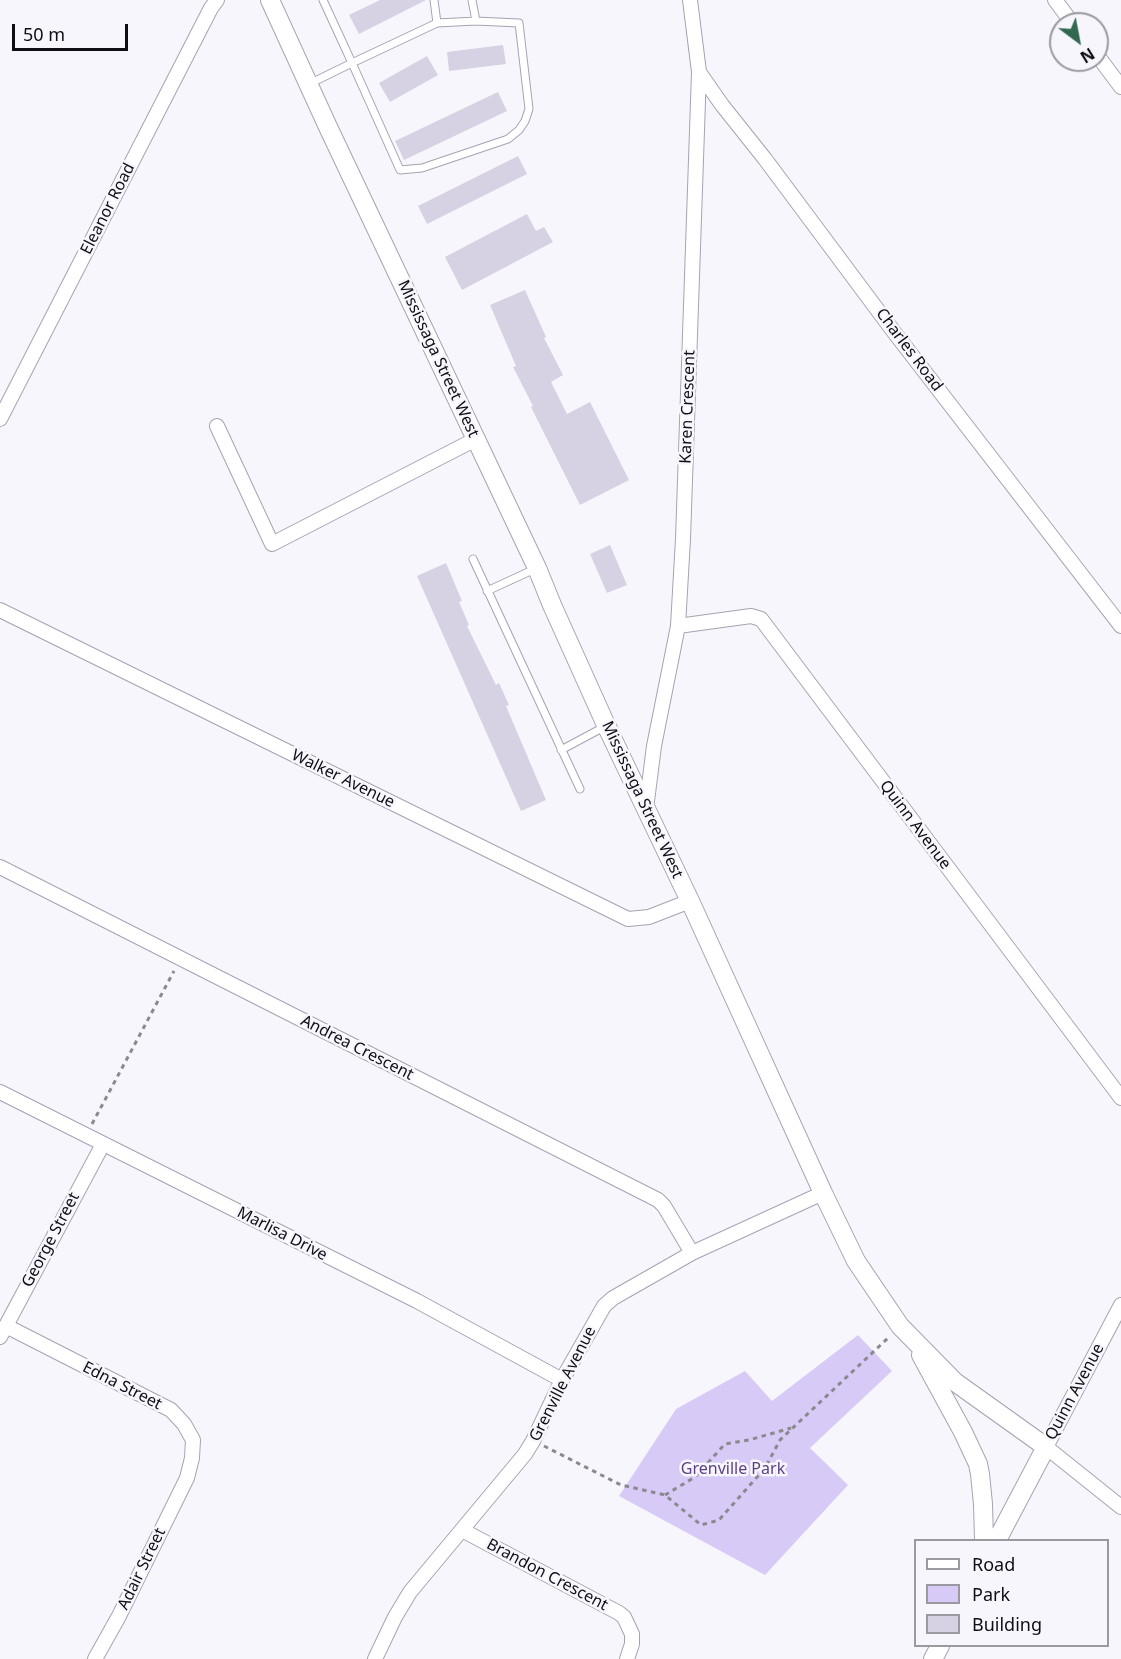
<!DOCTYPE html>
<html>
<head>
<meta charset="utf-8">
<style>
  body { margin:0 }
  #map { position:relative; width:1121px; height:1659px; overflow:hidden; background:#f8f6fd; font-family:"Noto Sans",sans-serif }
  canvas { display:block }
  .legend { position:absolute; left:914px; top:1539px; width:195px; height:108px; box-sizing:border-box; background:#f8f6fd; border:2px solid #9b99a0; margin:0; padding:8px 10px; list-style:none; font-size:18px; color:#100e14 }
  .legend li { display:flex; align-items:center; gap:12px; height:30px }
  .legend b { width:30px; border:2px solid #9b99a0 }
  .north { position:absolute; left:1049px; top:12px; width:60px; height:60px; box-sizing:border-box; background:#f8f6fd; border:2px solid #9b99a0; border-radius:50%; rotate:148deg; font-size:16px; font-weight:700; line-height:24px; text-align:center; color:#100e14 }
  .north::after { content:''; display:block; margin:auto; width:21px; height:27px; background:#31684f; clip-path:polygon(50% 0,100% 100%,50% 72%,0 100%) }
  .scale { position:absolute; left:12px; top:24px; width:116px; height:27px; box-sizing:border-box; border:3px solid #100e14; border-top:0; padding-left:8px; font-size:18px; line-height:21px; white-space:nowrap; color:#100e14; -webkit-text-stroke:4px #f8f6fd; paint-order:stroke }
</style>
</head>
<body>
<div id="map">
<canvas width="1121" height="1659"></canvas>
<ul class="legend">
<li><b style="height:8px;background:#fff"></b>Road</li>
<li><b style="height:16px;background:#d8caf6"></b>Park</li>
<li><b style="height:16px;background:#d6d1e3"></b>Building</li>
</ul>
<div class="north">N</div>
<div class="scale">50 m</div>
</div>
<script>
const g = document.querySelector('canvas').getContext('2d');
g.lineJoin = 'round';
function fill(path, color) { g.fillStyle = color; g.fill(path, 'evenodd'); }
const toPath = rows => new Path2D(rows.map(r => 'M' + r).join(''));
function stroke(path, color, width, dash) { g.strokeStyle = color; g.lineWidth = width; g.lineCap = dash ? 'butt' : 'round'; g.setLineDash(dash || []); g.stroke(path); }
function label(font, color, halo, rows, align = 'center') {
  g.font = font + ' "Noto Sans",sans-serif'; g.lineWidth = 5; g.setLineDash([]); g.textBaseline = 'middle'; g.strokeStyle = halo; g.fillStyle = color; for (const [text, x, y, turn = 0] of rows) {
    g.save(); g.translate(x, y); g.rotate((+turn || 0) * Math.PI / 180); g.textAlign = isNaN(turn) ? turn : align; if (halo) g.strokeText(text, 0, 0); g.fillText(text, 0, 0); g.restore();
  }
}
const green = toPath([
  [858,1335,892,1371,810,1448,848,1485,765,1575,619,1496,676,1409,745,1371,772,1401]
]);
const building = toPath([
  [380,0,426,0,359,34,349,15],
  [503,45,506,64,449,71,447,52],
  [427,56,438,75,390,102,379,83],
  [498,92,507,111,404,160,395,141],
  [518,156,527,174,427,224,418,206],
  [527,214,536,231,544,227,553,242,462,290,445,257],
  [525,290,546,337,544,338,563,375,551,382,567,414,590,402,629,480,580,505,531,407,533,406,513,367,516,366,490,305],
  [610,545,627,585,607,593,590,554],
  [446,563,462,601,459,602,469,625,467,626,496,685,499,683,509,705,506,706,546,800,521,811,417,576]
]);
const path = toPath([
  [92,1124,174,971],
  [544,1446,621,1485,665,1495,701,1525,719,1520,765,1468,780,1440,888,1338],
  [665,1495,695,1477,725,1444,749,1440,791,1428]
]);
const service = toPath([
  [434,0,437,23],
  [472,0,476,21],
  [309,84,352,63,437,23,476,21,519,23,529,109,525,121,519,130,508,139,422,168,400,170,352,63,323,0],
  [473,559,580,789],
  [487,591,537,568],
  [561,750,604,727]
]);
const minor = toPath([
  [1055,0,1073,24],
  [1097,55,1121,87],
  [699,72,722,105,765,159,894,332,1121,626],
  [0,419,211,8,217,0],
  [217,426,272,544,476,439],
  [0,610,628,919,649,917,690,901],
  [678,626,751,616,761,619,1121,1098],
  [646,809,654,746,678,626,683,539,699,72,690,0],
  [0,867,658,1200,664,1206,692,1253],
  [0,1092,417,1301,562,1380],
  [1121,1305,1046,1447,1121,1507],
  [6,1326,171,1410,184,1424,193,1440,192,1458,187,1478,119,1616,95,1659],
  [0,1337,103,1144],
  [462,1530,619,1613,624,1617,632,1634,632,1644,627,1659],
  [375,1659,395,1617,410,1592,525,1454,533,1441,562,1380,604,1306,613,1298,692,1253,823,1193]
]);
const tertiary = toPath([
  [270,0,328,127,537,568,552,605,606,725,690,901,823,1193,856,1261,900,1326,955,1382,1046,1447,997,1540],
  [921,1355,963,1432,978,1464,980,1474,983,1504,984,1540],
  [933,1659,940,1646]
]);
const streetNames = [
  ["Eleanor Road",108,209,-63],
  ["Charles Road",909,350,53],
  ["Mississaga Street West",438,359,65],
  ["Karen Crescent",688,407,-88],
  ["Walker Avenue",343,779,26],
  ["Mississaga Street West",642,800,65],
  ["Quinn Avenue",915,825,53],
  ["Andrea Crescent",357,1048,27],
  ["Marlisa Drive",282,1234,27],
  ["George Street",51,1240,-62],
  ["Grenville Avenue",563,1384,-63],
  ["Edna Street",122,1386,27],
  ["Quinn Avenue",1075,1392,-62],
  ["Adair Street",142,1569,-64],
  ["Brandon Crescent",547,1575,28]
];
const parkNames = [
  ["Grenville Park",733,1469]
];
fill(green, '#d8caf6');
fill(building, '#d6d1e3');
stroke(service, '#a7a2b3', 9);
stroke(minor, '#a7a2b3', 16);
stroke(tertiary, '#a7a2b3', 20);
stroke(path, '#8b898f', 3, [4.5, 4.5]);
stroke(service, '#fff', 7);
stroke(minor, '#fff', 14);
stroke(tertiary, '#fff', 18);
label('16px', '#100e14', '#f8f6fd', streetNames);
label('16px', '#5d4088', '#f8f6fd', parkNames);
</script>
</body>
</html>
